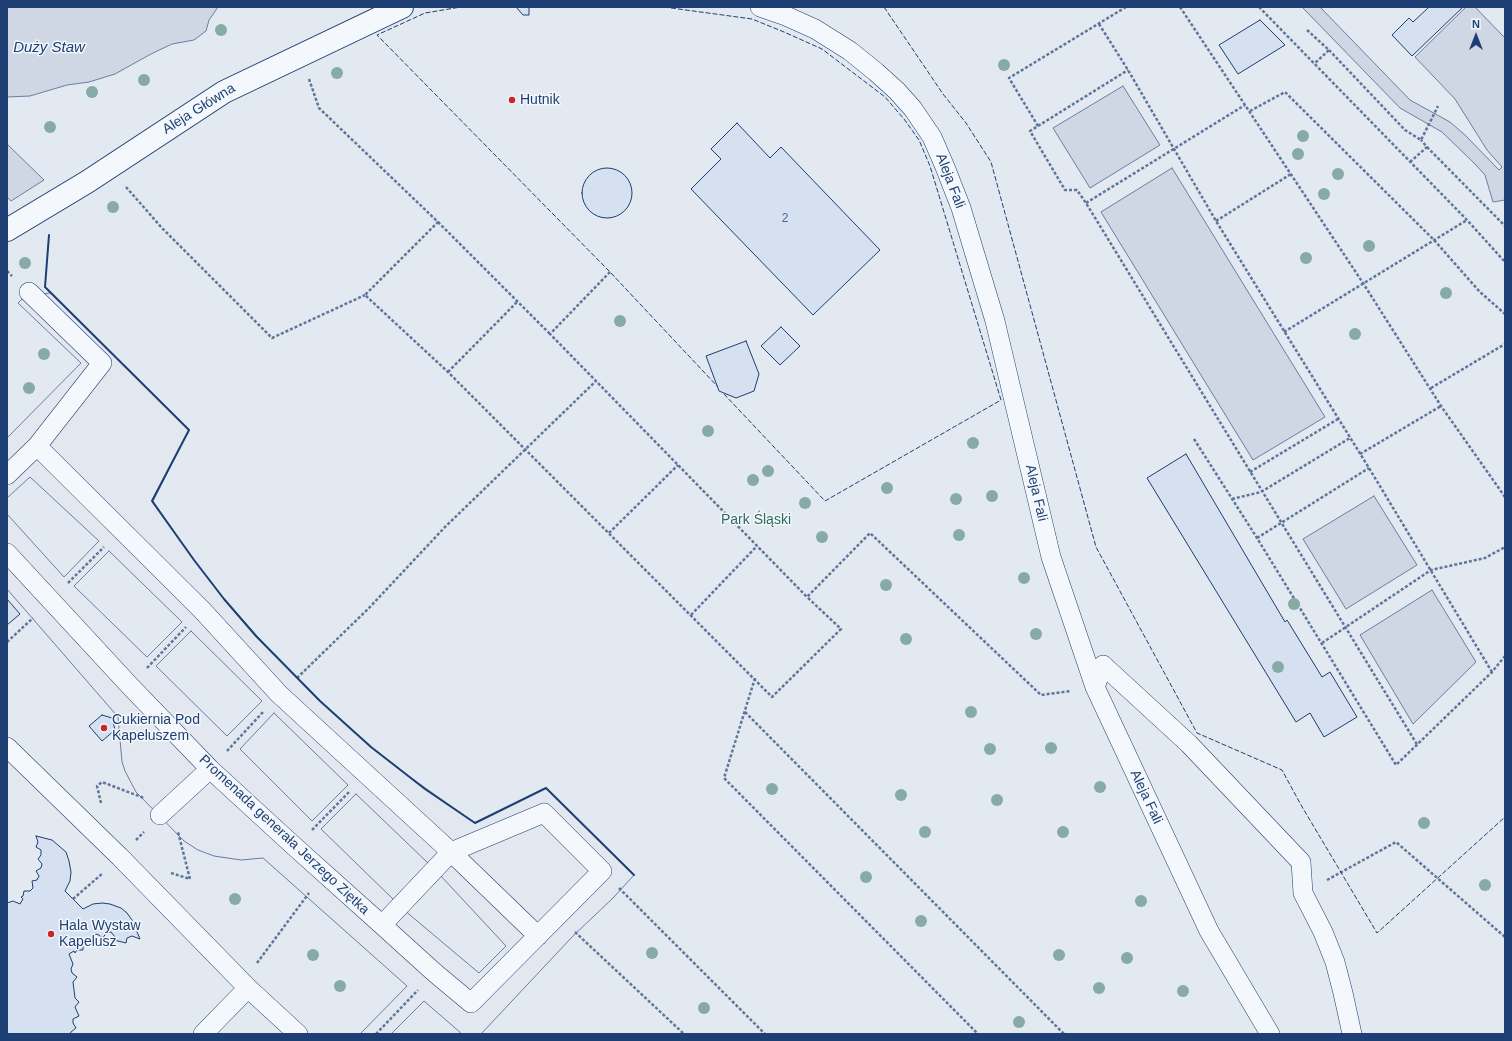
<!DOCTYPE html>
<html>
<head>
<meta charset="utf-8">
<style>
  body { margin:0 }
  #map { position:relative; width:1512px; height:1041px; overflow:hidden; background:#f4f7fb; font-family:Arial,sans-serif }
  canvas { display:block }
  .frame { position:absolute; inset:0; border:8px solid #1d3f73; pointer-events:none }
  .north { position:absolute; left:1456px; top:16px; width:40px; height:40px; -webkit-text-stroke:3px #f4f7fb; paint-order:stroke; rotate:0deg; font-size:11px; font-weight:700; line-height:16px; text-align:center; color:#1d3f73 }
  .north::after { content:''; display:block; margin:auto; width:14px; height:18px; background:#1d3f73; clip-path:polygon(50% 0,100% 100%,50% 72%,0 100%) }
</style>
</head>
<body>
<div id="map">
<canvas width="1512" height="1041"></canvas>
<div class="frame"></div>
<div class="north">N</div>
</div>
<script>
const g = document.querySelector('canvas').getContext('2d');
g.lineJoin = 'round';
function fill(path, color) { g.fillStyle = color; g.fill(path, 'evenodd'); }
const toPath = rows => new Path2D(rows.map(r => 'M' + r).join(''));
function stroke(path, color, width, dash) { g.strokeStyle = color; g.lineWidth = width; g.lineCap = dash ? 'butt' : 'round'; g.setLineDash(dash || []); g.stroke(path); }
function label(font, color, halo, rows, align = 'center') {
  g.font = font + ' Arial,sans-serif'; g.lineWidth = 3; g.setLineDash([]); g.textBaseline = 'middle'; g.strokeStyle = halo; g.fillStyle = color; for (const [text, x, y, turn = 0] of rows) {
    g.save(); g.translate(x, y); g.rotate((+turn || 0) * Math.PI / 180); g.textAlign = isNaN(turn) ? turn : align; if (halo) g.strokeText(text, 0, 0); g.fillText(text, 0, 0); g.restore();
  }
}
const green = toPath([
  [7,7,1505,7,1505,1034,7,1034,7,7]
]);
const parking = toPath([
  [29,292,40,294,51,293,189,430,153,501,194,560,224,599,273,654,320,701,371,747,407,775,475,823,546,788,634,875,613,898,573,936,481,1034,462,1034,424,1001,391,1034,360,1034,407,986,263,858,241,860,214,856,198,850,184,841,136,792,125,771,122,762,118,717,7,589,7,514,64,577,99,541,30,477,7,498,7,438,81,363,18,303,29,292],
  [109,551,182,622,147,657,74,586,109,551],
  [191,631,262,701,227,736,156,666,191,631],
  [274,713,348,785,312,821,240,749,274,713],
  [356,794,429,864,394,900,321,829,356,794],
  [439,874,506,946,479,973,404,910,439,874]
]);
const water = toPath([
  [7,7,218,7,209,20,206,31,194,40,172,44,151,54,115,74,89,82,67,85,30,96,7,97,7,7],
  [1302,7,1320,7,1410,100,1450,122,1465,135,1499,170,1502,167,1487,150,1455,99,1415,57,1466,7,1475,7,1505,38,1505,200,1493,202,1485,175,1475,164,1442,132,1400,108,1302,7],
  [1123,86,1160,145,1090,188,1053,128,1123,86],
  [7,144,44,180,11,201,7,197,7,144],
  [1172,168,1325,417,1253,460,1101,212,1172,168],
  [1374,496,1417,565,1346,609,1303,539,1374,496],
  [1432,590,1476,662,1413,724,1360,635,1432,590]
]);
const building = toPath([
  [516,7,529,7,529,15,523,15,516,7],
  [1429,7,1463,7,1412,56,1392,35,1409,18,1413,22,1429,7],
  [1260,20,1285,45,1238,74,1219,45,1260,20],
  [737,123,770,158,781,147,880,250,813,315,691,189,721,159,711,149,737,123],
  '582 193a25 25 0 1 1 50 0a25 25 0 1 1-50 0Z',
  [781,327,800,346,780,365,761,346,781,327],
  [746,341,759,374,754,391,736,398,719,391,706,356,746,341],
  [1186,454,1285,622,1287,620,1322,677,1330,672,1357,717,1324,737,1310,713,1296,722,1147,478,1186,454],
  [7,599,20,614,7,625,7,599],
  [102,715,112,718,115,730,102,741,89,726,102,715],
  [36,836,52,840,66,852,69,861,71,872,70,881,65,891,83,909,93,904,102,903,110,904,121,908,127,913,132,920,140,939,132,936,127,938,126,943,114,940,115,937,111,932,106,933,103,938,97,934,92,936,92,943,86,941,83,944,83,950,77,950,75,953,74,951,69,954,73,964,71,969,72,973,77,977,73,982,75,998,79,1002,75,1007,79,1016,73,1019,73,1023,76,1028,71,1032,70,1034,7,1034,7,903,13,901,20,904,23,899,21,897,23,896,24,891,30,891,33,888,32,881,37,880,39,876,36,871,41,868,42,864,38,859,41,855,41,850,36,847,38,842,36,836]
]);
const path = toPath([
  [1126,7,1009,78,1038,126,1030,131,1065,190,1077,190,1086,203,1418,746],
  [1180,7,1363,283,1441,406,1505,497],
  [1259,7,1467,220,1505,262],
  [1099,24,1128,70,1216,221,1369,468,1492,672],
  [1307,30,1329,50,1314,64],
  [1329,50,1405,130,1421,140,1438,106],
  [309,79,319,108,438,222,365,295,448,372,772,697,841,629,807,597],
  [1250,111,1285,92,1434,240,1480,292,1505,314],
  [1038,126,1128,70],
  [1427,147,1505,226],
  [1410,162,1427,147,1421,140],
  [126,187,162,228,272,338,365,295],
  [1086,203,1245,105],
  [1216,221,1291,174],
  [438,222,550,334],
  [7,271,12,276],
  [610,272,550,334,807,597,870,533,1041,695,1071,691],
  [1284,332,1467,220],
  [448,372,518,301],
  [1431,388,1505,344],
  [1194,439,1257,538,1396,765,1492,672,1505,656],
  [1360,454,1441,406],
  [1250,472,1338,419],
  [1232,499,1261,492,1350,438],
  [609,533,678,465],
  [1257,538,1369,468],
  [68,583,104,547],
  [691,615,757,546],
  [7,642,33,618],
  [1322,643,1431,570,1485,558,1505,547],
  [147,668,186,627],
  [297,678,369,608,445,527,596,381],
  [755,678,724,778,978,1034],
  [745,712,1064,1034],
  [227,751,263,712],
  [101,803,97,786,102,782,144,798],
  [312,830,349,792],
  [136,840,144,832],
  [171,873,190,879,178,832],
  [1327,880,1396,842,1505,937],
  [619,888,765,1034],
  [73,899,103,873],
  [575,932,684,1034],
  [257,963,309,893],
  [376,1034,418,990]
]);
const pedestrian = toPath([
  [760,7,786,16,815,29,850,51,876,72,897,91,913,109,932,137,945,167,961,208,995,321,1051,557,1095,687,1209,931,1270,1034],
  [37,446,202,610,279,694,451,852,538,936],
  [7,475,37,446,102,363,29,292],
  [7,553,130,686,210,769,295,847,382,925,435,973,471,1003,602,871,544,813,451,852,382,925],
  [1095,687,1103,665,1189,744,1301,862,1303,893,1323,932,1335,962,1343,993,1352,1034],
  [7,747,120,857,248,988,298,1034],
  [160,815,210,769],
  [203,1034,248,988]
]);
const minor = toPath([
  [7,230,87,182,224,92,402,7]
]);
const fence = toPath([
  [486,7,461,7,425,13,377,35,610,272,718,387],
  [664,7,752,19,784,32,822,49,885,97,904,119,919,140,930,166,1001,400,825,501,723,393],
  [884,7,943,94,966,123,991,162,1096,547,1197,733,1282,770,1301,805,1377,933,1505,817]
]);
const wall = toPath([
  [49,235,45,287,189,430,152,501,194,560,224,599,256,636,320,701,371,747,425,789,475,823,546,788,634,875]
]);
const trees = [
  [221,30],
  [1004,65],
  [337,73],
  [144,80],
  [92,92],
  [50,127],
  [1303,136],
  [1298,154],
  [1338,174],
  [1324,194],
  [113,207],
  [1369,246],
  [1306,258],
  [25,263],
  [1446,293],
  [620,321],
  [1355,334],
  [44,354],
  [29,388],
  [708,431],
  [973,443],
  [768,471],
  [753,480],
  [887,488],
  [992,496],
  [956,499],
  [805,503],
  [959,535],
  [822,537],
  [1024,578],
  [886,585],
  [1294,604],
  [1036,634],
  [906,639],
  [1278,667],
  [971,712],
  [1051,748],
  [990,749],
  [1100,787],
  [772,789],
  [901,795],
  [997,800],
  [1424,823],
  [925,832],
  [1063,832],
  [866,877],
  [1485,885],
  [235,899],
  [1141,901],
  [921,921],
  [652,953],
  [313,955],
  [1059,955],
  [1127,958],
  [340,986],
  [1099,988],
  [1183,991],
  [704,1008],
  [1019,1022]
];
const markers = [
  [512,100,4,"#c62828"],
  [104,728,4,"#c62828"],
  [51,934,4,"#c62828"]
];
const numberNames = [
  ["2",785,219]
];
const poiNames = [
  ["Hutnik",520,100],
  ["Cukiernia Pod",112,720],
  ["Kapeluszem",112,736],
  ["Hala Wystaw",59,926],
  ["Kapelusz",59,942]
];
const streetNames = [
  ["Aleja Główna",199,109,-32],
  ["Aleja Fali",950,181,69],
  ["Aleja Fali",1036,493,77],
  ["Aleja Fali",1146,797,65],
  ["Promenada generała Jerzego Ziętka",284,835,43]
];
const parkNames = [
  ["Park Śląski",756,520]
];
const waterNames = [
  ["Duży Staw",49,48]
];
fill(green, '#e3e9f0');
stroke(green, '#687fa3', 1);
fill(parking, '#e3e8f0');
stroke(parking, '#687fa3', 1);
fill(water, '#cfd7e4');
stroke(water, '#687fa3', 1);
fill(building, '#d5e0f0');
stroke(building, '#1d3f73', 1);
stroke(pedestrian, '#1d3f73', 20);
stroke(minor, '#1d3f73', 24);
stroke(path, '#5e769c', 2.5, [3, 2]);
stroke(pedestrian, '#f4f7fb', 19);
stroke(minor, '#f4f7fb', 22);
stroke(fence, '#1d3f73', 1, [5, 2]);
stroke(wall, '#1d3f73', 2);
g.fillStyle = '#86aba6';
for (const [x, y] of trees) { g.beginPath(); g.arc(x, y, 6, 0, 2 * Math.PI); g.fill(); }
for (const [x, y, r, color] of markers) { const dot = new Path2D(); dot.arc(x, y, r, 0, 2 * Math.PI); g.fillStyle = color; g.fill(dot); stroke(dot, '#f4f7fb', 1.5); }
label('12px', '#4b6792', null, numberNames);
label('14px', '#1d3f73', '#f4f7fb', poiNames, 'left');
label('14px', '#1d3f73', '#f4f7fb', streetNames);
label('14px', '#2c6c60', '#f4f7fb', parkNames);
label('italic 15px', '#1d3f73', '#f4f7fb', waterNames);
</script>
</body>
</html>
